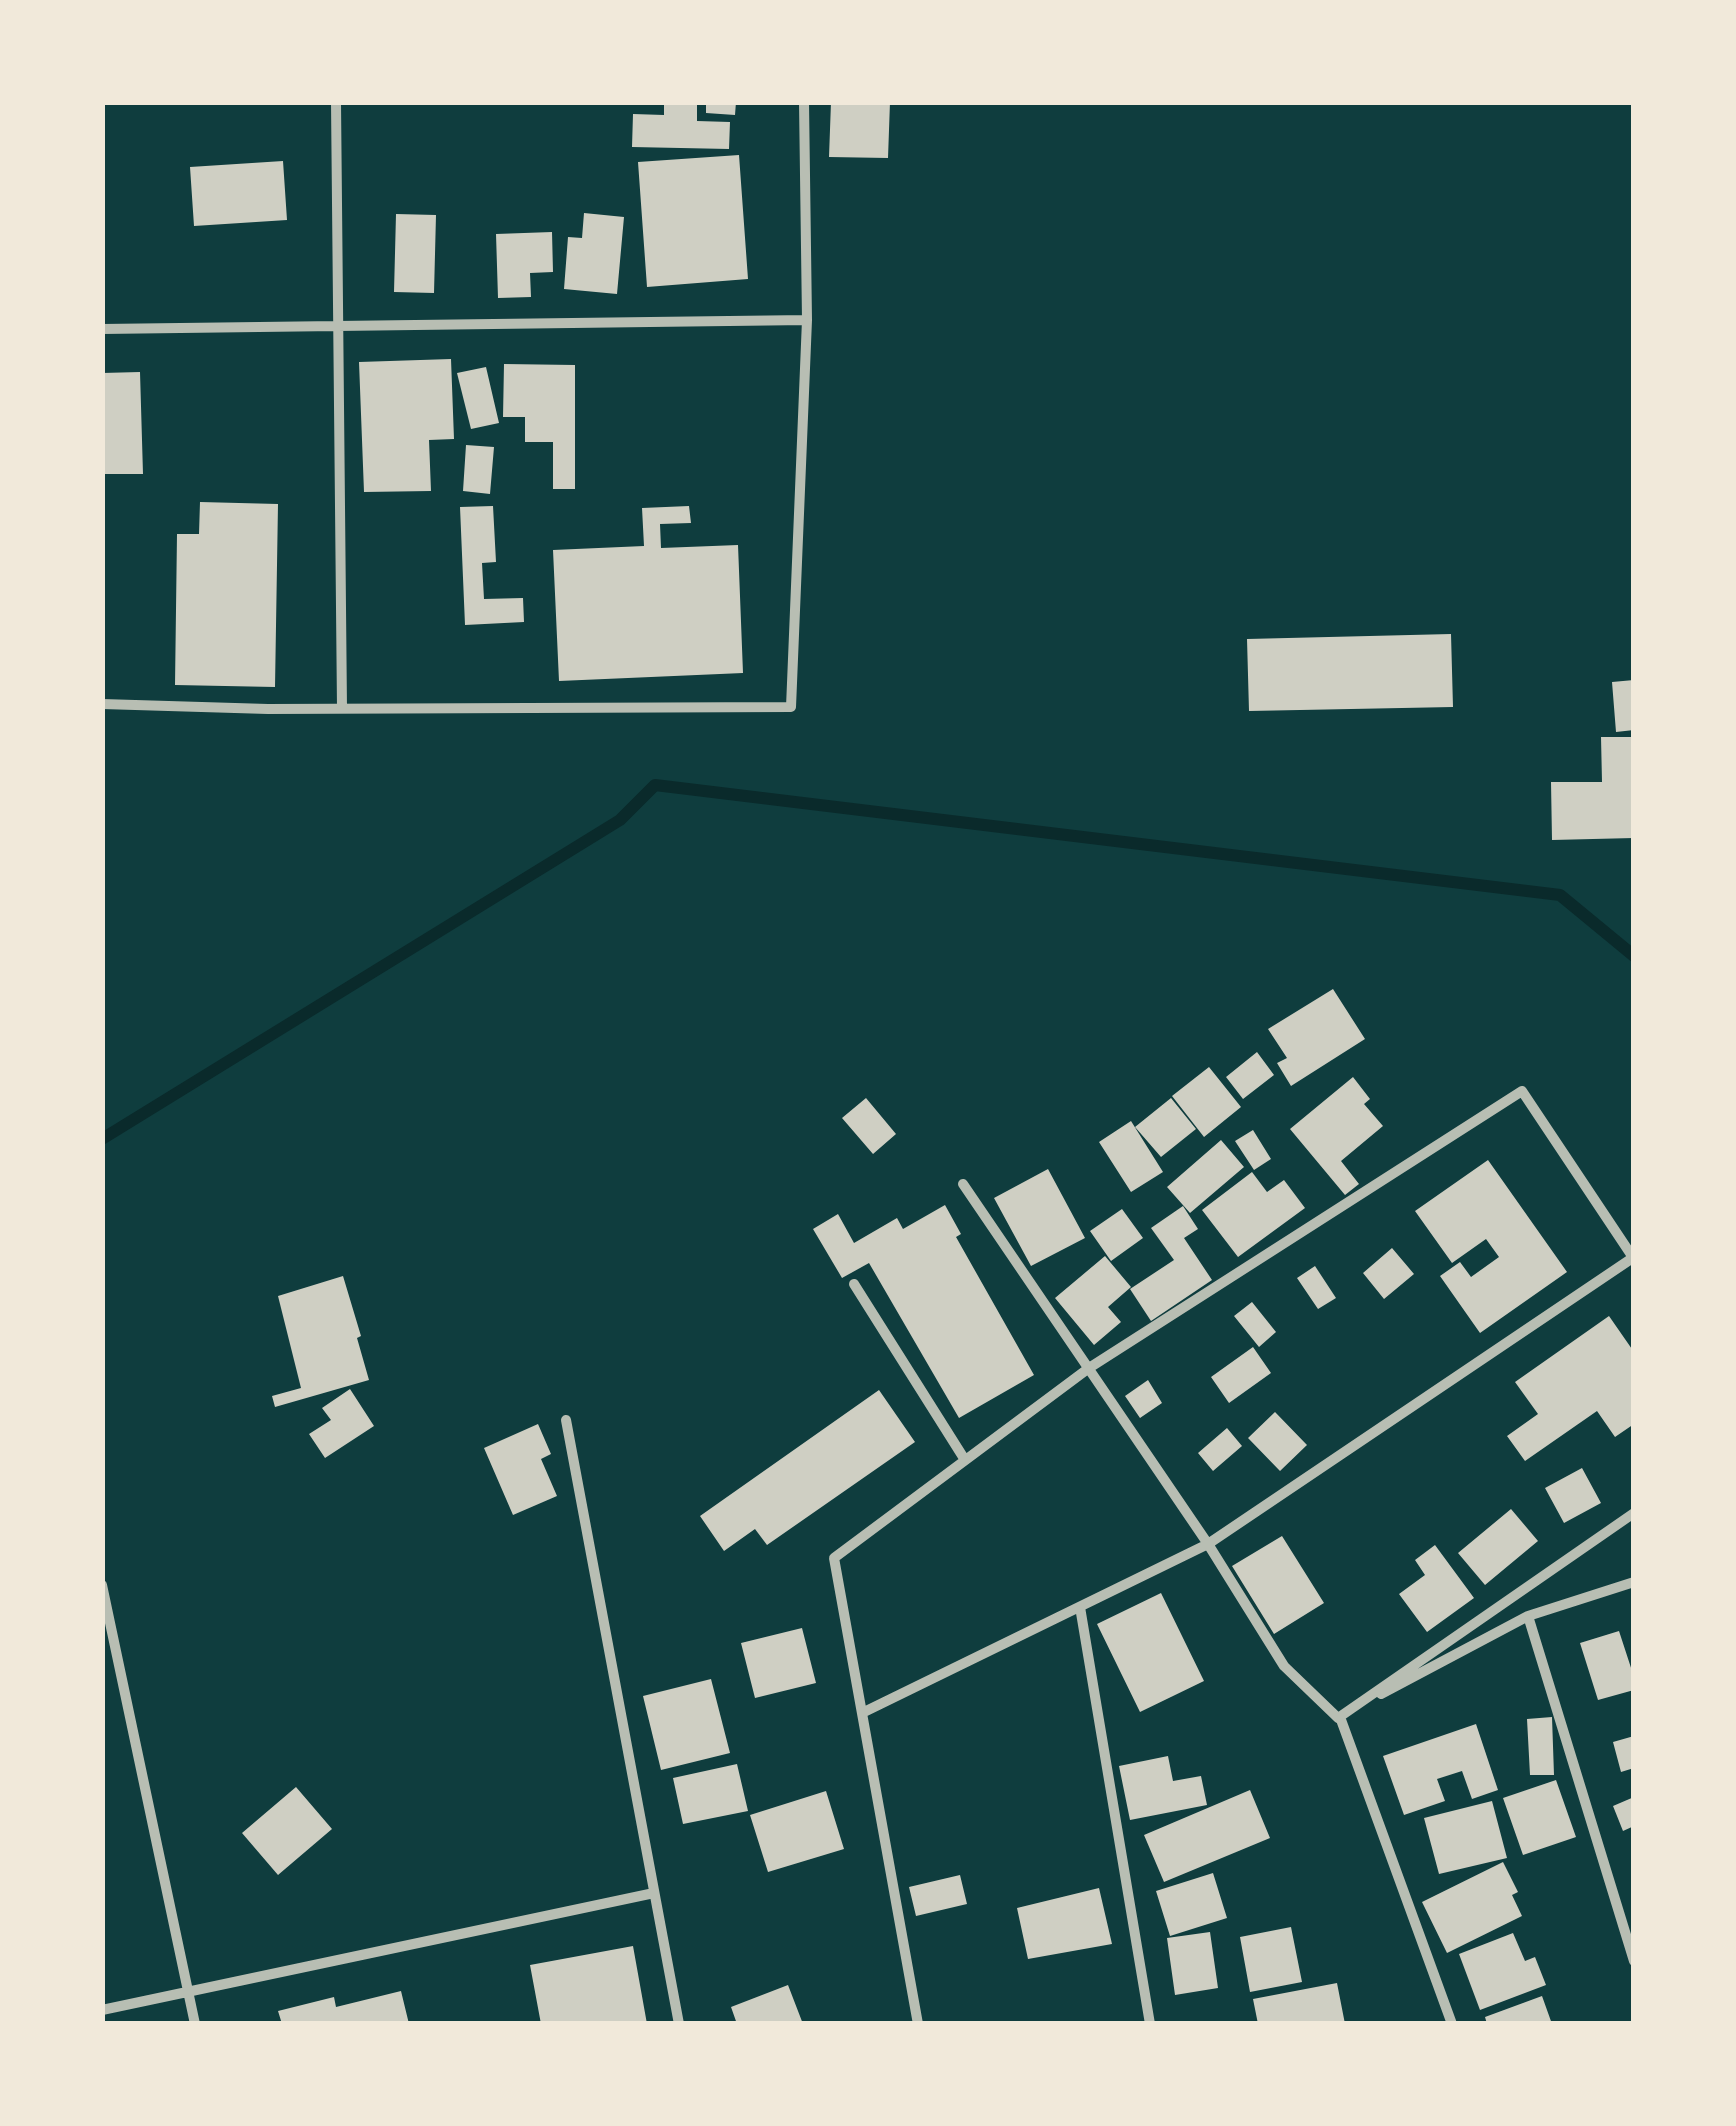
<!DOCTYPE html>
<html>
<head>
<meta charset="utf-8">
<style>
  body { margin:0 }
  #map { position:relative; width:1736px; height:2126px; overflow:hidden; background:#0f3d3e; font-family:Cabin,sans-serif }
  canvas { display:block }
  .frame { position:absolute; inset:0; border:105px solid #f1e9da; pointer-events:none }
</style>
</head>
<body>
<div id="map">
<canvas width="1736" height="2126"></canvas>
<div class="frame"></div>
</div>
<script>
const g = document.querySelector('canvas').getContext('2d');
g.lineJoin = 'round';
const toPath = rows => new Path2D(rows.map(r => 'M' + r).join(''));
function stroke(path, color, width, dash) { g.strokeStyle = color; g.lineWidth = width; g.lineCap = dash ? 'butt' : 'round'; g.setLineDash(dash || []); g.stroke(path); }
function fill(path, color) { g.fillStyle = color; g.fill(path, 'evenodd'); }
const stream = toPath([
  [102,1139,620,820,655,785,1560,895,1634,956]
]);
const building = toPath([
  [664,102,697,102,697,121,730,122,729,149,632,147,633,114,664,115],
  [706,102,736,102,735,115,706,113],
  [831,102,890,102,888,158,829,157],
  [739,155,748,279,647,287,638,162],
  [283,161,287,220,194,226,190,167],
  [584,213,624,217,617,294,564,289,568,237,582,238],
  [396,214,436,215,434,293,394,292],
  [552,232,553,272,530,273,531,297,498,298,496,234],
  [451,359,454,439,429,440,431,491,364,492,359,362],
  [504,364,575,365,575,489,553,489,553,442,525,442,525,417,503,417],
  [486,367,499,423,471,429,457,373],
  [140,372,143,474,102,474,102,373],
  [466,445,494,447,490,494,463,491],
  [200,502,278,504,275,687,175,685,177,534,199,534],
  [493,506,496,562,482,563,484,599,523,598,524,622,465,625,460,507],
  [689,506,691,523,660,524,661,548,738,545,743,673,559,681,553,550,644,546,642,508],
  [1451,634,1453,707,1249,711,1247,639],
  [1634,680,1634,730,1616,732,1612,682],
  [1601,737,1634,737,1634,838,1552,840,1551,782,1602,782],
  [1333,989,1365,1039,1291,1086,1277,1063,1287,1058,1268,1029],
  [1257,1052,1274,1075,1243,1099,1226,1077],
  [1209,1067,1241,1107,1204,1137,1172,1096],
  [1353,1077,1370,1099,1364,1104,1383,1126,1341,1161,1359,1184,1345,1195,1290,1129],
  [866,1098,896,1134,873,1154,842,1118],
  [1171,1098,1196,1129,1161,1157,1135,1127],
  [1131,1121,1163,1172,1131,1192,1099,1142],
  [1253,1130,1271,1159,1254,1170,1235,1141],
  [1221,1140,1244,1167,1190,1213,1167,1187],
  [1488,1160,1567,1272,1480,1333,1440,1276,1460,1262,1471,1277,1499,1257,1486,1239,1452,1263,1415,1211],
  [1048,1169,1085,1238,1031,1266,994,1198],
  [1252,1172,1267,1192,1284,1180,1305,1208,1238,1257,1202,1210],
  [945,1205,961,1234,956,1237,1034,1375,959,1418,869,1263,842,1278,813,1229,838,1214,854,1243,897,1218,903,1229],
  [1183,1206,1198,1229,1184,1238,1212,1280,1151,1321,1130,1289,1174,1260,1151,1228],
  [1122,1209,1143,1238,1111,1261,1090,1231],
  [1392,1248,1414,1274,1384,1299,1363,1273],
  [1105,1256,1131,1287,1108,1307,1121,1322,1094,1345,1055,1298],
  [1315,1266,1336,1298,1318,1309,1297,1278],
  [343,1276,361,1336,357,1338,369,1380,275,1407,272,1396,301,1388,278,1296],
  [1252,1302,1276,1332,1259,1347,1234,1316],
  [1609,1316,1634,1352,1634,1424,1615,1437,1597,1411,1525,1461,1507,1436,1538,1414,1515,1382],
  [1253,1347,1271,1373,1229,1403,1211,1377],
  [1148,1380,1162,1403,1140,1418,1125,1396],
  [350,1389,374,1426,325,1458,309,1434,331,1420,322,1408],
  [879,1390,915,1442,767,1545,755,1529,724,1551,700,1516],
  [1275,1412,1307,1445,1280,1471,1248,1438],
  [538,1424,551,1454,541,1459,557,1496,513,1515,484,1448],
  [1227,1428,1242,1446,1213,1471,1198,1453],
  [1582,1468,1601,1503,1564,1523,1545,1488],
  [1511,1509,1538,1541,1485,1585,1458,1553],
  [1282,1536,1324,1603,1274,1634,1232,1566],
  [1435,1545,1474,1598,1427,1632,1399,1594,1425,1575,1415,1560],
  [1161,1593,1204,1681,1140,1712,1097,1624],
  [802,1628,816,1683,755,1698,741,1643],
  [1619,1631,1634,1677,1634,1690,1598,1700,1580,1643],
  [711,1679,730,1753,661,1770,643,1696],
  [1552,1717,1554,1775,1530,1775,1527,1719],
  [1476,1724,1498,1790,1472,1799,1462,1771,1437,1779,1445,1801,1404,1815,1383,1756],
  [1634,1736,1634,1768,1621,1772,1613,1742],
  [1168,1756,1173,1781,1201,1776,1207,1805,1130,1820,1119,1766],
  [737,1764,748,1811,683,1824,673,1778],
  [1556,1780,1576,1837,1523,1855,1503,1798],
  [296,1787,332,1829,278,1875,242,1833],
  [1250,1790,1270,1838,1164,1882,1144,1835],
  [826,1791,844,1849,768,1872,750,1815],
  [1634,1797,1634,1826,1623,1831,1613,1806],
  [1492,1801,1507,1858,1439,1874,1424,1818],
  [1503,1862,1518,1892,1512,1895,1522,1916,1447,1953,1422,1902],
  [1213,1873,1227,1918,1170,1936,1156,1891],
  [960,1875,967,1904,916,1916,909,1887],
  [1099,1888,1112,1944,1028,1959,1017,1908],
  [1291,1927,1302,1982,1250,1992,1240,1937],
  [1210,1932,1218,1988,1175,1995,1167,1938],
  [1513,1933,1525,1961,1535,1957,1546,1985,1480,2010,1459,1954],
  [633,1946,647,2024,541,2024,530,1965],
  [1337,1983,1345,2024,1258,2024,1253,1999],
  [788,1985,803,2024,737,2024,731,2007],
  [401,1991,409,2024,282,2024,278,2011,334,1997,336,2007],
  [1542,1996,1552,2024,1487,2024,1485,2017]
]);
const minor = toPath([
  [336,102,342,708],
  [102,329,807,320],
  [102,704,268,709,791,707,807,320,804,102],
  [963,1184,1208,1544,1284,1666,1338,1718,1634,1513],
  [854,1284,965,1460],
  [566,1420,679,2024],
  [102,1585,195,2024],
  [1080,1607,1150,2024],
  [1528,1616,1634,1961],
  [1381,1694,1528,1616,1634,1582],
  [862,1713,1208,1544,1634,1257],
  [1340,1717,1452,2024],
  [102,2010,654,1893],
  [918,2024,834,1558,1089,1368,1522,1091,1634,1259]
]);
stroke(stream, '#0a2a2b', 12);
fill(building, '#cfcfc3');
stroke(minor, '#b8beb3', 10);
</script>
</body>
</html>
